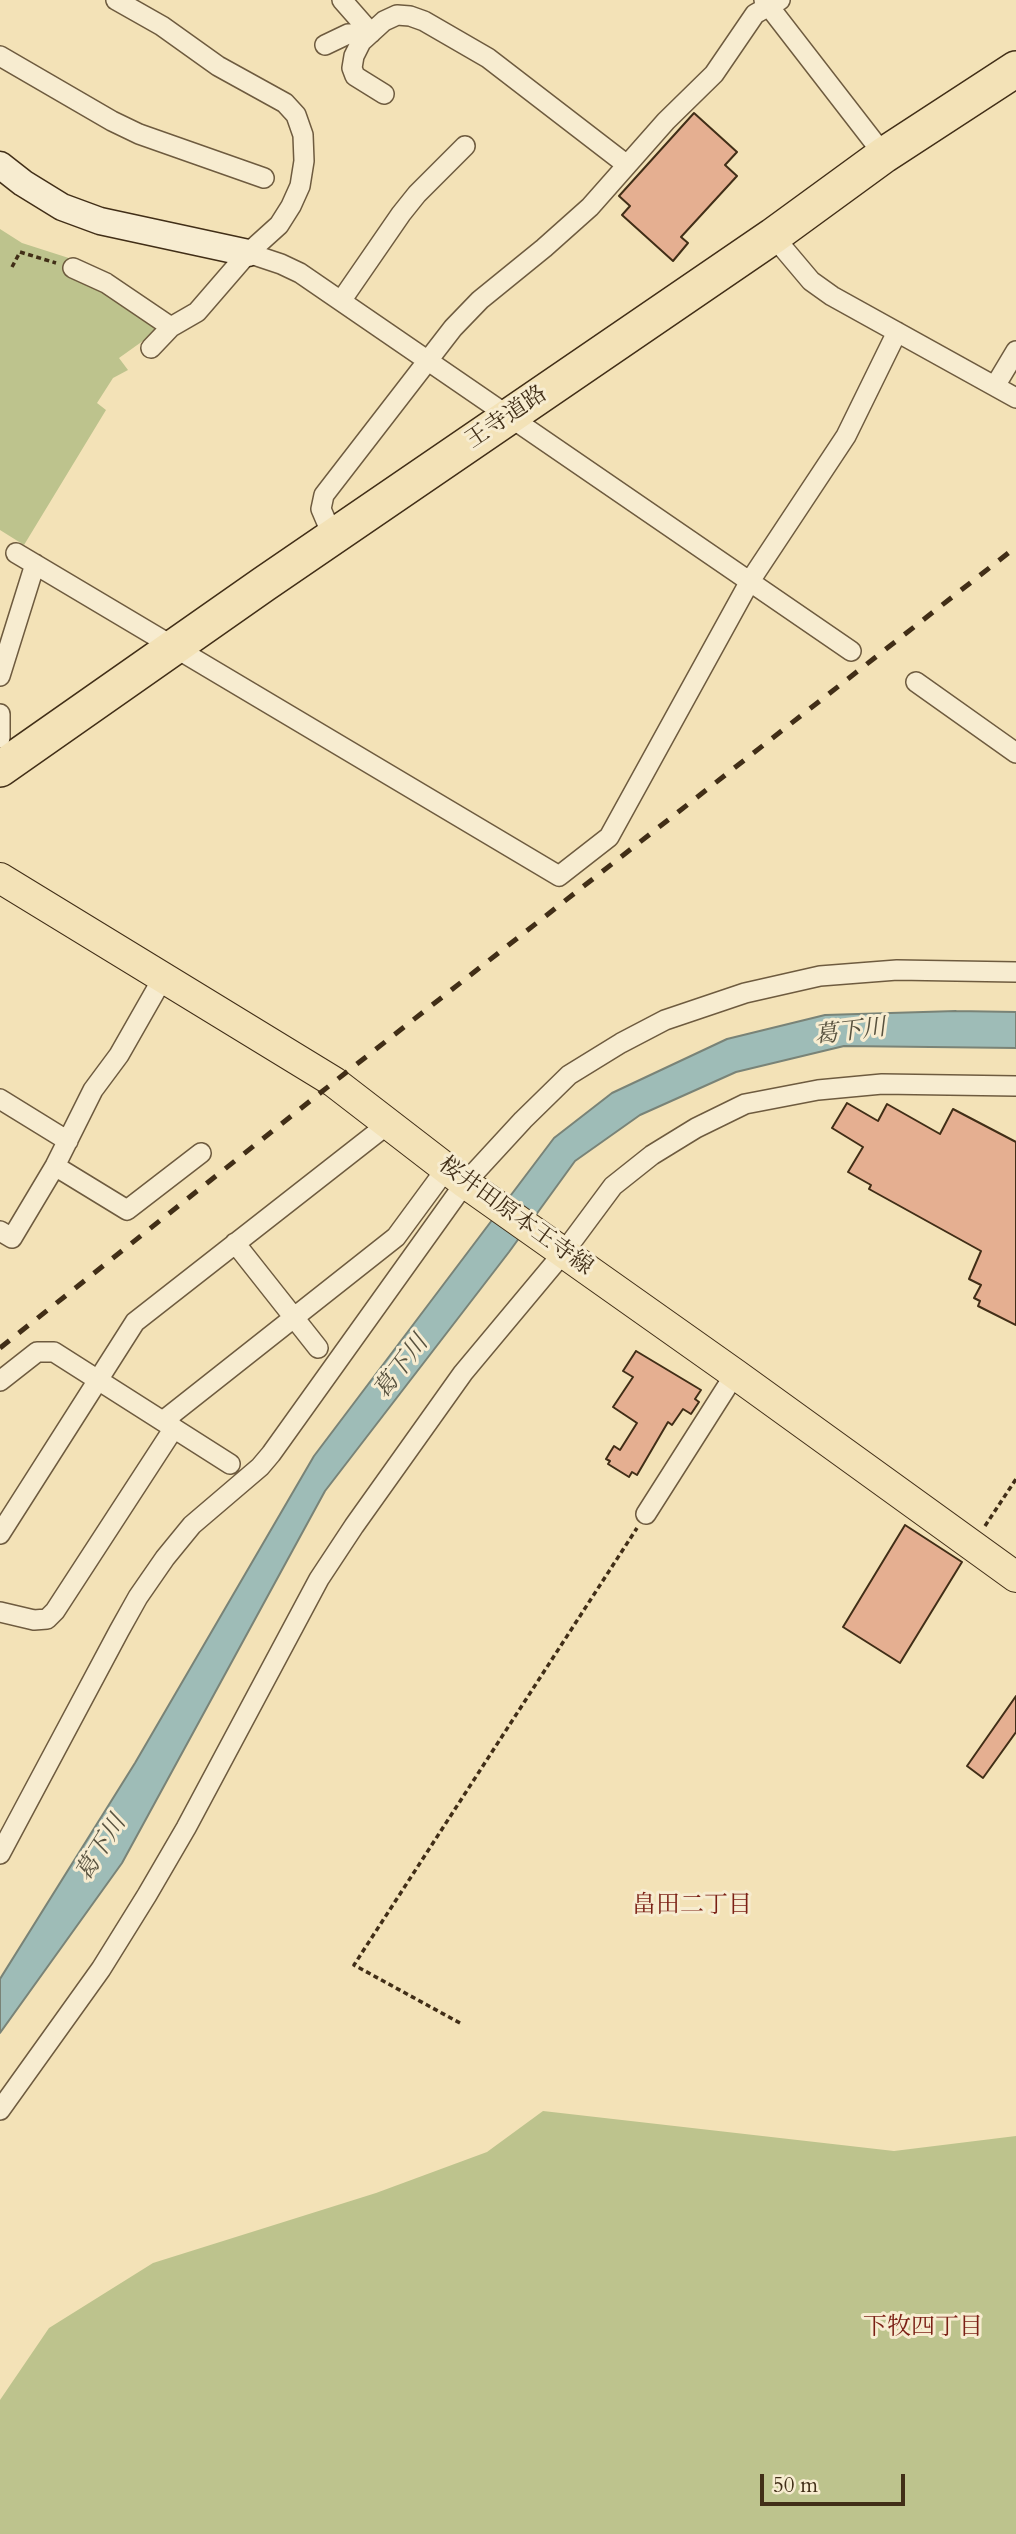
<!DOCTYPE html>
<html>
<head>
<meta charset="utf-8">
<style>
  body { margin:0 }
  #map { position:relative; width:1016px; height:2534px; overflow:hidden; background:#f3e2b7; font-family:Cardo,serif }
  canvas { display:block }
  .scale { position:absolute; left:760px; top:2474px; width:145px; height:32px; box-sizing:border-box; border:4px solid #412e17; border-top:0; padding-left:9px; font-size:21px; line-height:24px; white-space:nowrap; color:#412e17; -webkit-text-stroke:5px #f7ecd0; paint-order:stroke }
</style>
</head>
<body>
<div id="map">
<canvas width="1016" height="2534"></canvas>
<div class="scale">50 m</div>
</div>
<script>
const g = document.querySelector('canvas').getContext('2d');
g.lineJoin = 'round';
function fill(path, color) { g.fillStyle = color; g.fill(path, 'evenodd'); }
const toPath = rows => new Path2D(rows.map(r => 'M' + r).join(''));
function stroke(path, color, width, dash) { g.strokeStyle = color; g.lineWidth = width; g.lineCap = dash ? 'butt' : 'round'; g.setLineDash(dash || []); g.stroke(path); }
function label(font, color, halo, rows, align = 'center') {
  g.font = font + ' Cardo,"Noto Serif JP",serif'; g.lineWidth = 6; g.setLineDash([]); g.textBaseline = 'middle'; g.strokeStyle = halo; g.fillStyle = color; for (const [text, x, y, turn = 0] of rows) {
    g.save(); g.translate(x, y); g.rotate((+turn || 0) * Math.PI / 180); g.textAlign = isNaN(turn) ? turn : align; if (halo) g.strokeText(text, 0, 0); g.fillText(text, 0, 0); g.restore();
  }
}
const green = toPath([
  [0,229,22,243,75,260,104,289,161,328,119,358,128,370,113,378,97,403,106,410,24,545,0,530],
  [543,2111,894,2151,1016,2136,1016,2534,0,2534,0,2400,49,2328,153,2263,376,2193,487,2152]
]);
const water = toPath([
  [956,1011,1016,1012,1016,1048,844,1046,736,1072,640,1115,575,1161,509,1252,325,1491,122,1863,0,2033,0,1979,135,1763,314,1456,554,1138,612,1093,727,1039,825,1015,956,1011]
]);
const building = toPath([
  [694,113,737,152,725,165,737,176,681,237,688,243,673,261,622,215,630,206,619,196,694,113],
  [847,1103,878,1121,887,1104,940,1134,953,1109,1016,1142,1016,1325,978,1306,980,1301,974,1298,981,1285,969,1279,981,1251,869,1189,871,1185,848,1172,863,1147,832,1128,847,1103],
  [636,1351,701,1390,695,1399,699,1402,691,1414,683,1409,672,1425,668,1422,637,1475,632,1472,629,1477,608,1464,610,1461,606,1459,614,1446,620,1450,637,1423,613,1407,633,1377,623,1371,636,1351],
  [905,1525,962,1562,900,1663,843,1627,905,1525],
  [1016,1696,1016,1732,983,1778,967,1766,1016,1696]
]);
const path = toPath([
  [12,267,20,252,56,263],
  [985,1526,1016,1479],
  [460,2023,354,1965,637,1528]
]);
const street = toPath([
  [116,0,162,26,218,66,285,103,296,115,303,135,304,161,300,186,291,206,279,225,248,253,197,312,171,327,151,348],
  [342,0,371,33],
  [764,0,884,155],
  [325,45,348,34,371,33],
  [0,56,112,121,139,134,264,178],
  [384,94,355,76,352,68,354,56,361,42,384,21,397,15,410,16,424,21,488,58,627,165],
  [773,236,811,281,832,296,1016,398],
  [248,253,281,264,300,273,851,651],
  [73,268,106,283,171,327],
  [341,301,401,214,417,194,465,146],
  [995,386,1016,351],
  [333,537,321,509,324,495,453,328,480,300,544,248,590,207,666,121,714,74,755,14,780,0],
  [16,553,559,876,609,837,750,581,846,436,897,332],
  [0,676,35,564],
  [916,682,1016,753],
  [0,714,0,738],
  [0,1099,68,1141],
  [55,1166,127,1210,201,1153],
  [0,1231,12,1238,55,1166,93,1090,119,1055,164,976],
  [235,1243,318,1348],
  [0,1381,37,1352,54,1352,230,1464],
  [163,1421,396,1237,446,1169],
  [646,1514,735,1374],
  [0,1534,135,1322,388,1124],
  [0,1612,34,1620,47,1619,55,1611,174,1428],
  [0,1854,119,1631,138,1597,165,1558,192,1525,260,1467,271,1454,465,1183,523,1120,569,1075,621,1043,665,1020,745,993,820,976,897,970,1016,972],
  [0,2110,101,1969,147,1895,186,1828,319,1579,354,1526,463,1373,564,1252,613,1186,652,1155,696,1128,745,1104,818,1090,882,1084,1016,1086]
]);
const secondary = toPath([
  [0,165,23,183,62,207,100,221,248,253]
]);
const primary = toPath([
  [0,878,334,1082,465,1183,735,1374,1016,1577]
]);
const highway = toPath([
  [0,769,264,584,773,236,884,155,1016,69]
]);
const rail = toPath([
  [0,1348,334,1082,1016,547]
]);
const streetNames = [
  ["王寺道路",507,418,-34],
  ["桜井田原本王寺線",515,1217,36]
];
const waterNames = [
  ["葛下川",850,1033,-7],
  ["葛下川",402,1368,-53],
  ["葛下川",102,1849,-58]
];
const neighbourhoodNames = [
  ["畠田二丁目",692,1906],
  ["下牧四丁目",923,2328]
];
fill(green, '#bdc38d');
fill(water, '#9ebcb7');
stroke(water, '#798377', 2);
fill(building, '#e5af91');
stroke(building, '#412e17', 2);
stroke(street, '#6e5b3f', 22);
stroke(secondary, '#412e17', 29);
stroke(primary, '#412e17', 32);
stroke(highway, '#412e17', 38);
stroke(path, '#412e17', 3.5, [5, 3.5]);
stroke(street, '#f7ecd0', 19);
stroke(secondary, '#f7ecd0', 26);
stroke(primary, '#f3e2b7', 30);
stroke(highway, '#f3e2b7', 35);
stroke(rail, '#412e17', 5, [12, 12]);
label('23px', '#412e17', '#f7ecd0', streetNames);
label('italic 24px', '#58523f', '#f7ecd0', waterNames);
label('24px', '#7a1f14', '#f7ecd0', neighbourhoodNames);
</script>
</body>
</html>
